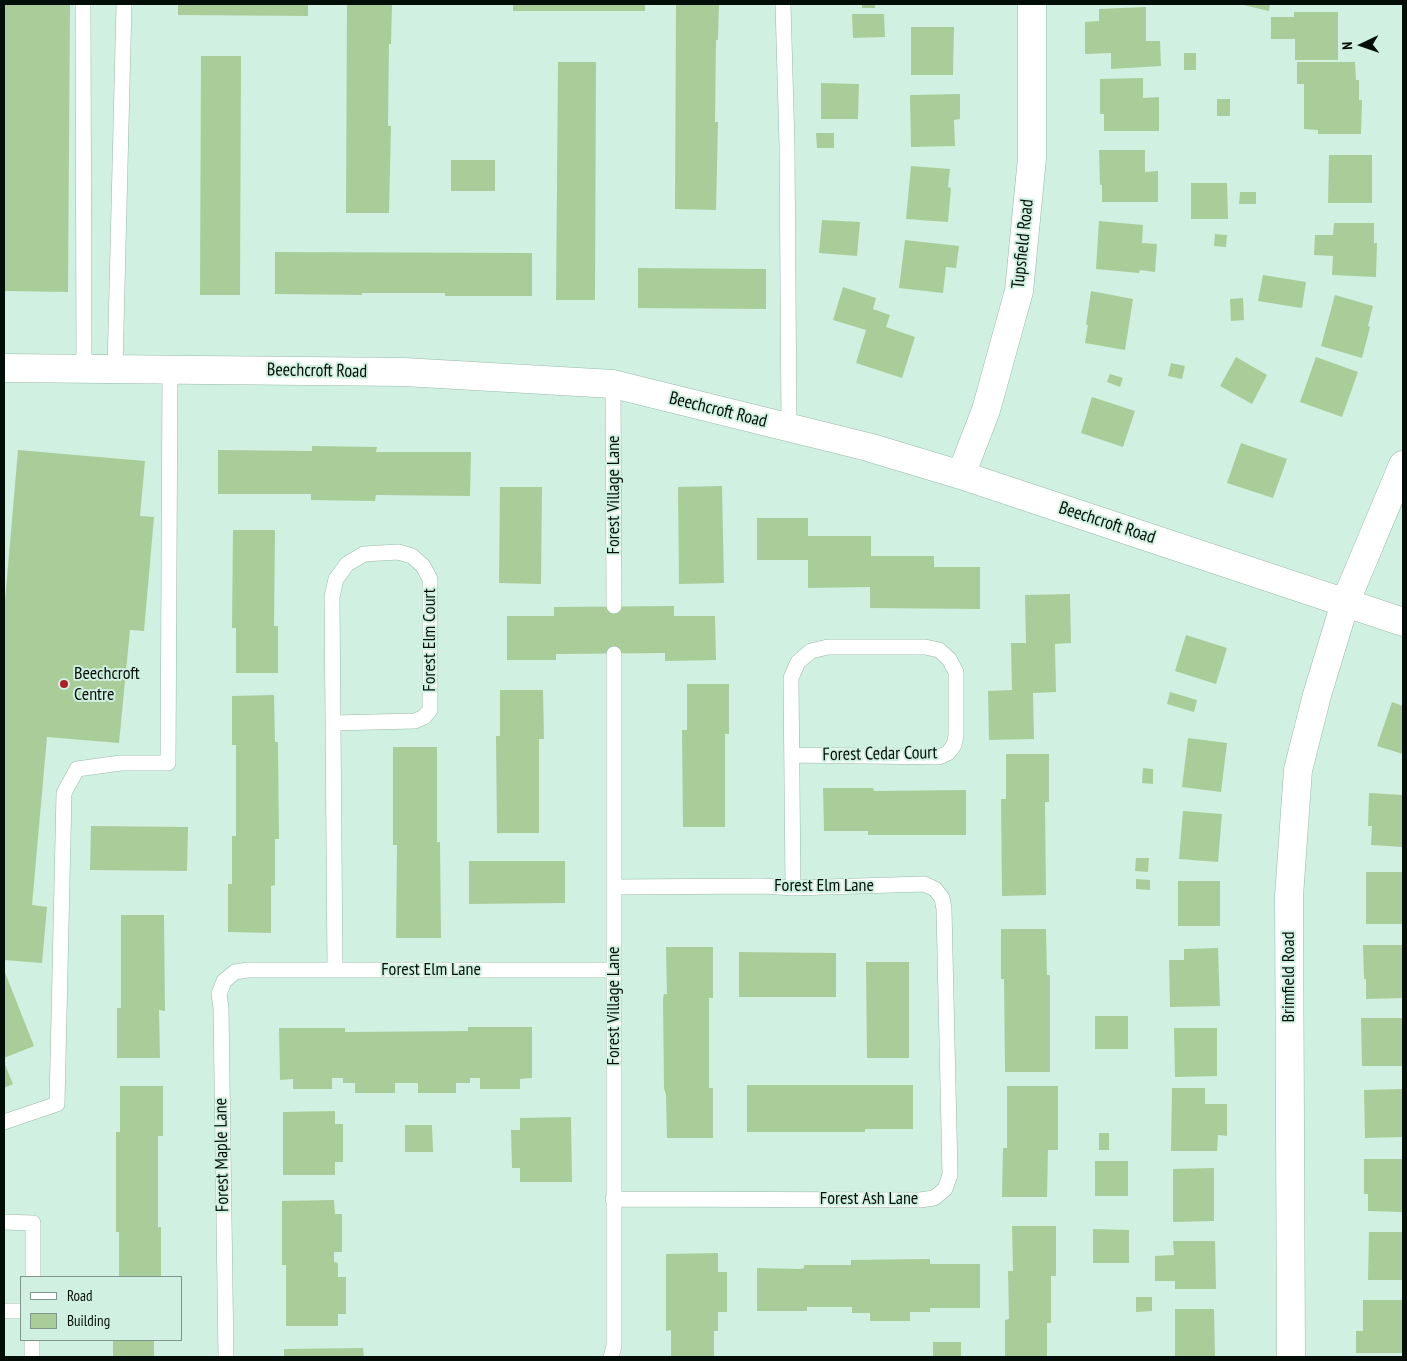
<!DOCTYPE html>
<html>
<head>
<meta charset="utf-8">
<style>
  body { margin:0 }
  #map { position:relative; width:1407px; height:1361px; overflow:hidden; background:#d0f1e1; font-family:"PT Sans Narrow",sans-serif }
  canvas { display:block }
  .frame { position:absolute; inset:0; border:5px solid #040e09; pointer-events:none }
  .legend { position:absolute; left:20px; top:1276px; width:162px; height:65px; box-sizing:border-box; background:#d0f1e1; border:1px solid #7e968b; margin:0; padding:6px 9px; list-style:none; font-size:15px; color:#040e09 }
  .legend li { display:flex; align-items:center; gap:10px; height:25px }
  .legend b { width:25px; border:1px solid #7e968b }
  .north { position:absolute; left:1337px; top:20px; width:50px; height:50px; -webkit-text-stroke:4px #d0f1e1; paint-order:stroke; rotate:267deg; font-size:14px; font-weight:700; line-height:20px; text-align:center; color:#040e09 }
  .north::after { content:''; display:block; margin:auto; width:18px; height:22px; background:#040e09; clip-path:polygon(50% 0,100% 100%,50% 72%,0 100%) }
</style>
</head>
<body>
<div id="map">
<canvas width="1407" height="1361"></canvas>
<div class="frame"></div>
<ul class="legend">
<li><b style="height:6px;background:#fff"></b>Road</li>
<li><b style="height:14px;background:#a8cd98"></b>Building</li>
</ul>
<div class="north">N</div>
</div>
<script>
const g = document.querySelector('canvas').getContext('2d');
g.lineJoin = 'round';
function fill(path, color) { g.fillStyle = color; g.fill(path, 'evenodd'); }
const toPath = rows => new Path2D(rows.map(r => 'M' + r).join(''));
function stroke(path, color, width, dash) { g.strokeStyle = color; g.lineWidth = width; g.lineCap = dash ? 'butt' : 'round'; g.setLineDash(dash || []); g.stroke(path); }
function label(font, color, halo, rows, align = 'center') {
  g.font = font + ' "PT Sans Narrow",sans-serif'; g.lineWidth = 4; g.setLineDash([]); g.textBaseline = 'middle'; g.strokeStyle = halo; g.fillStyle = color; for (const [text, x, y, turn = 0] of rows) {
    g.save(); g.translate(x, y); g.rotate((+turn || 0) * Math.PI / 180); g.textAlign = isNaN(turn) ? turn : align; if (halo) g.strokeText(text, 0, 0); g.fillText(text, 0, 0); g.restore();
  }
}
const building = toPath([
  [4,4,70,4,68,292,4,291],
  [178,4,308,4,308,16,178,15],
  [347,4,392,4,391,44,389,44,388,126,391,126,389,213,346,213],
  [513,4,645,4,645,11,513,11],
  [676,4,719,4,718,40,716,40,715,122,718,122,716,210,675,209],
  [862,4,875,4,875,8,862,8],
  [1239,4,1270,4,1269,11],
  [1146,7,1146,41,1160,41,1161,66,1111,69,1111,53,1085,54,1085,22,1099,21,1099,9],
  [1294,12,1338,12,1338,60,1295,60,1295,39,1271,39,1271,17,1294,17],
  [852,14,884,14,885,37,853,38],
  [911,27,954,27,953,75,911,75],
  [1184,53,1196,53,1196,70,1184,70],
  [201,56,241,56,240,295,200,295],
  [558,62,596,62,595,300,556,300],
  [1297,62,1355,62,1356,80,1359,80,1359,100,1362,100,1361,134,1318,134,1318,130,1304,129,1304,84,1297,84],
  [1143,78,1143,98,1159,97,1159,131,1104,131,1104,114,1100,114,1100,79],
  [821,83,859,84,858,119,821,119],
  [960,94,960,119,954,120,955,146,911,147,910,95],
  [1217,99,1230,99,1230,116,1217,116],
  [816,133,834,133,834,148,817,148],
  [1099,150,1145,150,1145,172,1158,171,1158,202,1102,202,1102,185,1100,185],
  [1329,155,1372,155,1372,203,1328,203],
  [451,160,495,160,495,191,451,191],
  [911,166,950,169,948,187,951,188,948,222,906,219],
  [1191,183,1227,183,1228,219,1191,219],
  [1240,192,1256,192,1256,204,1239,204],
  [822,220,860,222,857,256,819,253],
  [1099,221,1143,225,1142,243,1157,244,1155,272,1140,270,1139,273,1096,269],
  [1334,223,1374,223,1374,243,1377,243,1376,277,1332,275,1333,256,1314,255,1315,235,1333,235],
  [1215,234,1227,235,1226,247,1214,246],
  [905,240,959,246,956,268,946,267,943,293,899,288],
  [275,252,532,253,532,296,445,296,445,293,362,293,362,295,275,294],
  [638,268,766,269,766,309,638,308],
  [1263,275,1306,282,1302,308,1258,301],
  [843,287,876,298,873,309,890,315,886,327,915,337,902,378,856,363,866,330,833,320],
  [1091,291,1133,299,1125,350,1085,343,1088,325,1086,325],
  [1335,295,1373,306,1368,326,1370,327,1362,358,1321,346],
  [1243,298,1244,320,1231,321,1230,299],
  [1236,357,1267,375,1252,404,1220,386],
  [1316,357,1358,372,1342,417,1300,402],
  [1171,363,1185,366,1182,379,1168,376],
  [1110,374,1123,378,1120,387,1107,382],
  [1092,397,1135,411,1123,447,1081,433],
  [1241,443,1287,459,1273,498,1227,483],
  [312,446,377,447,376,452,471,452,470,496,376,495,375,501,311,500,311,494,218,494,218,450,312,451],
  [18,450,145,461,140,516,154,517,144,631,130,630,119,743,47,737,32,905,47,907,42,963,4,960,4,613],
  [722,486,724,583,679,584,678,487],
  [500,487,542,487,541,584,499,583],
  [757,518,808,518,808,536,871,536,871,556,934,556,934,567,980,567,980,609,870,608,870,587,808,588,808,560,757,560],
  [233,530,275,530,274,626,278,626,278,673,236,673,236,628,232,628],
  [1070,594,1071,643,1055,644,1056,692,1033,693,1034,739,989,740,988,691,1012,690,1011,643,1026,643,1025,595],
  [674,606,674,616,715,616,716,660,665,661,665,653,560,654,556,654,556,660,507,660,507,616,554,616,554,607],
  [1186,635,1227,648,1216,684,1175,671],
  [687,684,729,684,729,734,725,734,725,827,683,827,682,730,687,730],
  [500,690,543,690,544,739,539,739,539,833,497,833,496,736,500,736],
  [1170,692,1197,700,1194,712,1167,704],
  [274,695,275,742,278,742,278,745,279,839,275,839,275,885,271,886,271,933,228,932,228,884,232,884,232,836,236,836,236,745,232,745,232,696],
  [1392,702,1403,706,1403,754,1377,746],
  [1188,738,1227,743,1221,792,1182,787],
  [393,747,437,747,437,842,440,842,441,938,396,938,397,845,393,845],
  [1006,754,1049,754,1049,802,1045,802,1046,895,1002,896,1001,799,1006,799],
  [1143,768,1153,769,1153,784,1142,783],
  [823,788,873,788,874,791,966,790,966,835,868,835,868,831,824,831],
  [1369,793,1403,795,1403,847,1371,845,1372,826,1368,826],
  [1183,811,1222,814,1218,862,1179,859],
  [91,826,188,827,187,871,90,870],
  [1136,858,1149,858,1148,872,1135,871],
  [469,861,565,861,565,903,469,904],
  [1366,872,1403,872,1403,924,1366,924],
  [1136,879,1150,880,1150,890,1136,889],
  [1178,881,1220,881,1220,926,1178,926],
  [121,915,164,915,165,1011,159,1010,160,1058,117,1058,117,1008,121,1008],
  [1001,929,1046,929,1047,975,1050,975,1050,1072,1005,1072,1004,979,1001,979],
  [1363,945,1403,945,1403,998,1366,999,1366,979,1364,979],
  [666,947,713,947,713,998,709,998,709,1088,713,1088,713,1138,667,1138,666,1095,664,1088,663,999,664,994,667,994],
  [1218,948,1220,1006,1170,1007,1169,960,1184,960,1184,949],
  [739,952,836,953,836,997,739,997],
  [866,962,909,962,909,1058,867,1058],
  [4,970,34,1046,4,1058],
  [1095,1016,1128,1016,1128,1049,1095,1049],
  [1361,1018,1403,1018,1403,1066,1362,1066],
  [468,1027,532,1027,532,1078,520,1079,520,1089,480,1089,480,1078,470,1078,470,1083,456,1083,456,1093,418,1093,418,1083,395,1083,395,1093,355,1093,355,1083,343,1083,343,1078,332,1078,332,1089,293,1089,293,1079,280,1080,279,1028,345,1028,345,1032,468,1031],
  [1174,1028,1217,1028,1217,1076,1175,1077],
  [4,1062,13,1084,4,1088],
  [747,1085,913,1085,913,1129,865,1129,865,1132,747,1132],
  [120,1086,163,1086,163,1136,158,1136,158,1227,161,1227,161,1277,119,1277,119,1232,116,1232,116,1132,120,1132],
  [1007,1086,1058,1086,1058,1150,1048,1150,1047,1197,1002,1197,1003,1148,1007,1148],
  [1172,1088,1205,1088,1205,1104,1227,1104,1227,1136,1218,1135,1217,1151,1171,1151],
  [1403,1089,1403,1137,1365,1138,1364,1090],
  [335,1111,335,1124,343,1124,343,1162,335,1162,335,1175,283,1175,283,1112],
  [571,1117,572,1182,520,1182,520,1168,512,1168,511,1130,520,1130,520,1118],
  [405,1125,432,1125,433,1152,405,1152],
  [1099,1133,1109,1133,1109,1150,1099,1150],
  [1364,1159,1403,1159,1403,1212,1368,1211,1368,1194,1364,1194],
  [1095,1161,1128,1161,1128,1196,1095,1196],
  [1214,1168,1214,1221,1173,1222,1173,1169],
  [334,1200,335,1214,342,1214,342,1252,334,1252,334,1262,338,1263,338,1277,346,1277,346,1314,338,1314,338,1326,286,1326,286,1265,282,1265,282,1201],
  [1012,1226,1056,1226,1056,1276,1051,1276,1051,1323,1047,1323,1047,1357,1005,1357,1005,1320,1009,1319,1008,1271,1013,1271],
  [1093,1229,1129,1230,1129,1263,1093,1263],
  [1369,1232,1403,1232,1403,1280,1368,1280],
  [1173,1241,1215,1241,1216,1289,1175,1289,1175,1281,1155,1281,1155,1256,1174,1255],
  [718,1253,718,1272,727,1272,727,1312,718,1312,718,1331,714,1331,714,1357,671,1357,671,1330,666,1331,666,1254],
  [930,1259,930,1264,980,1264,980,1308,930,1308,930,1312,910,1312,910,1321,870,1321,870,1313,852,1313,852,1307,807,1307,807,1311,757,1311,757,1268,800,1269,804,1268,804,1265,851,1265,851,1260],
  [1136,1297,1152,1297,1152,1311,1136,1312],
  [1363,1300,1403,1300,1403,1353,1356,1353,1356,1331,1363,1331],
  [1175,1309,1214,1309,1215,1357,1175,1357],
  [113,1340,154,1340,154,1357,113,1357],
  [933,1342,961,1342,961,1357,933,1357],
  [363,1348,364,1357,284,1357,284,1349]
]);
const lane = toPath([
  [83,4,84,369],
  [783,4,787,146,789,427],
  [115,369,124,4],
  [613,384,614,606],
  [333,723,415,721,424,717,430,710,430,579,423,566,412,556,398,552,364,554,347,564,336,579,332,597,335,970],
  [792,755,939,757,948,753,954,745,956,736,956,672,949,659,939,650,925,647,828,647,811,651,798,662,791,678,793,888],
  [4,1122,57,1104,64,793,77,769,121,763,168,763,170,369],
  [613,1199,920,1200,934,1198,945,1189,950,1175,944,909,942,898,935,889,924,884,793,888,763,886,614,887],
  [4,1222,33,1223,33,1277],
  [4,1311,21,1311],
  [32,1357,32,1340],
  [226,1357,221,1008,219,994,224,981,235,972,248,970,614,970],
  [611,1357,614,1346,614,654]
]);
const street = toPath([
  [4,368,404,372,613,384,868,447,961,475,1403,622],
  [961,475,986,410,1019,291,1032,158,1032,4],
  [1291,1357,1289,896,1298,770,1317,695,1345,603,1403,465]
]);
const markers = [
  [64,684,5,"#b01e27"]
];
const streetNames = [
  ["Tupsfield Road",1023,244,-84],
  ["Beechcroft Road",317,371,1],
  ["Beechcroft Road",718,410,14],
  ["Forest Village Lane",614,495,-90],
  ["Beechcroft Road",1107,523,18],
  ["Forest Elm Court",430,640,-90],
  ["Forest Cedar Court",880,754,-1],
  ["Forest Elm Lane",824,886],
  ["Forest Elm Lane",431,970],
  ["Brimfield Road",1289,977,-90],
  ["Forest Village Lane",614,1006,-90],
  ["Forest Maple Lane",222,1155,-91],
  ["Forest Ash Lane",869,1199]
];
const poiNames = [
  ["Beechcroft",74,674],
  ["Centre",74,695]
];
fill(building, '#a8cd98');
stroke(lane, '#98b8a9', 16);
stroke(street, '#98b8a9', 29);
stroke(lane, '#fff', 15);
stroke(street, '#fff', 28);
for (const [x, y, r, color] of markers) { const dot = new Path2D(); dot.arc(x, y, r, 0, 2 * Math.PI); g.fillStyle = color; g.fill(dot); stroke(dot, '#d0f1e1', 2); }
label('18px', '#040e09', '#d0f1e1', streetNames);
label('18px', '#040e09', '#d0f1e1', poiNames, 'left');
</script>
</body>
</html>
